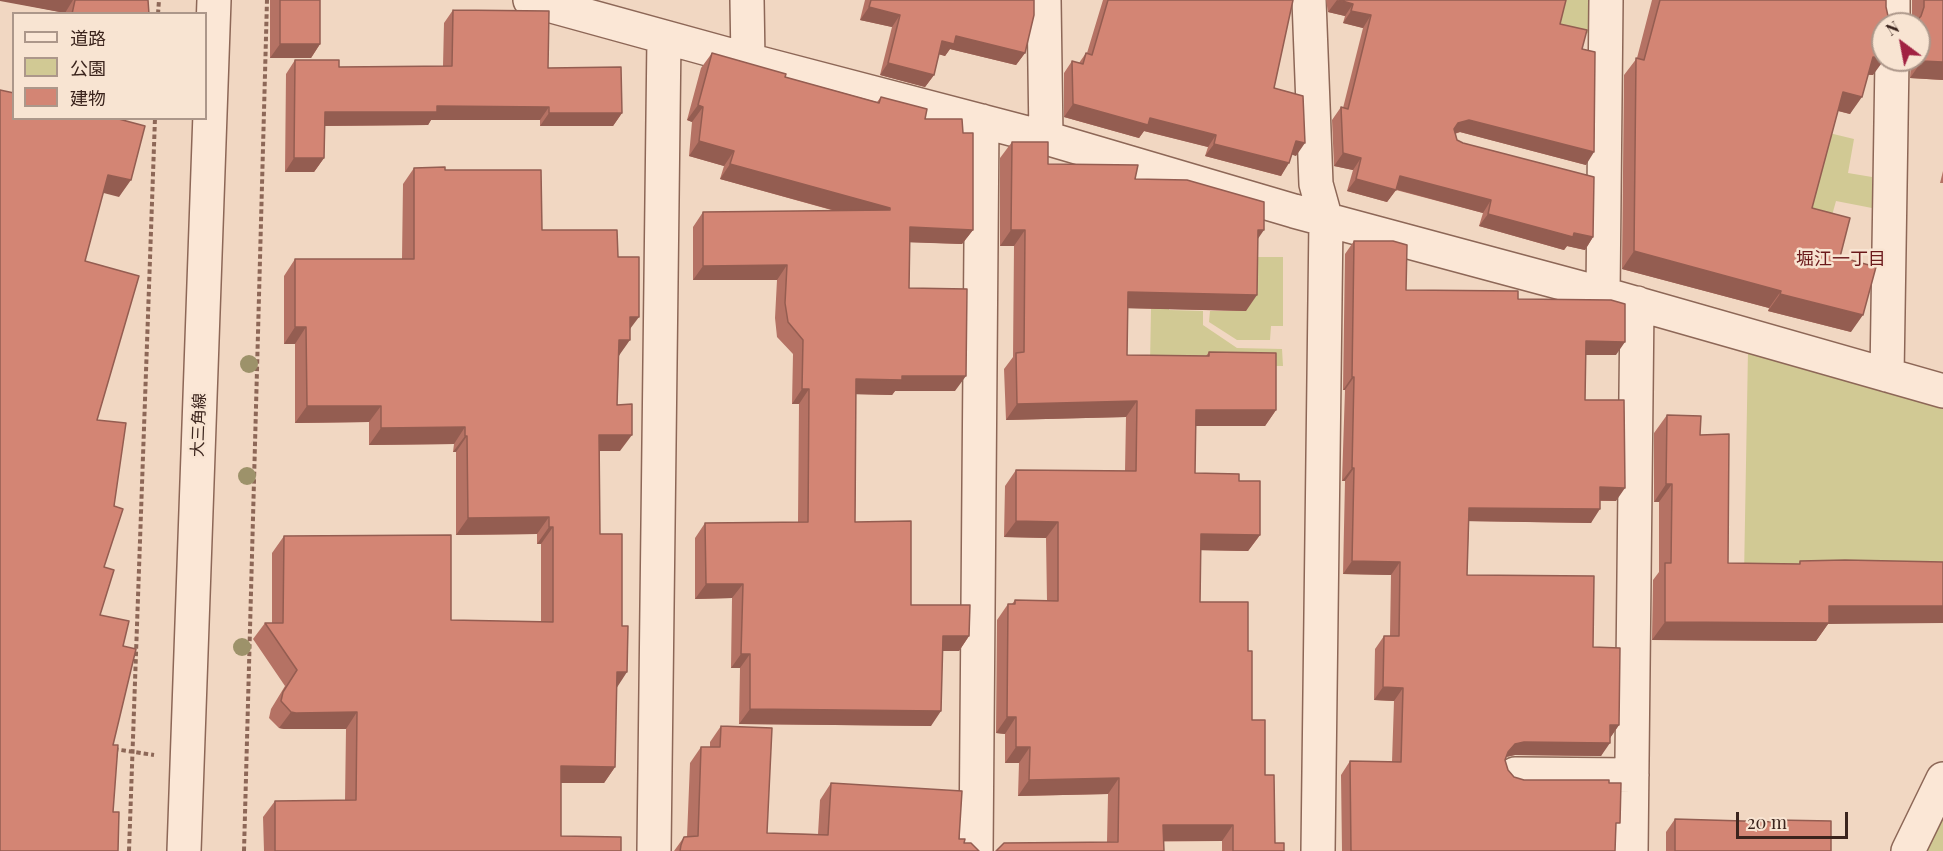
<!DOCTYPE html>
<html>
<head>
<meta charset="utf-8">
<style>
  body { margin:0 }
  #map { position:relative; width:1943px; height:851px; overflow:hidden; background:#f1d7c2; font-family:"Playfair Display","Noto Sans JP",serif }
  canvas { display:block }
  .legend { position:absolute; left:12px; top:12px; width:195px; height:108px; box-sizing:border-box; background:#f8e4d2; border:2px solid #ac978a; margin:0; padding:8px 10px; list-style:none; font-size:18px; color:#3b241d }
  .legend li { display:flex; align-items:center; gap:12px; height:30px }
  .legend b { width:30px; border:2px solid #ac978a }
  .north { position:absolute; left:1871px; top:12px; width:60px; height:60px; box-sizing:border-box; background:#f8e4d2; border:2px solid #ac978a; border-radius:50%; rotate:328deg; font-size:16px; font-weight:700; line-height:24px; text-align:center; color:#3b241d }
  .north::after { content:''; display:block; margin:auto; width:21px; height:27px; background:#a12242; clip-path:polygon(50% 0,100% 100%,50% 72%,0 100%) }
  .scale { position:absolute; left:1736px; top:812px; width:112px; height:27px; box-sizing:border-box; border:3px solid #3b241d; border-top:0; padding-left:8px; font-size:18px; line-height:21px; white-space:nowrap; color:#3b241d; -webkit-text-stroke:4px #f8e4d2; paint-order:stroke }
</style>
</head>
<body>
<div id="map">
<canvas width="1943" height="851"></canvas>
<ul class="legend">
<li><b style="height:8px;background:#fbe7d6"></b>道路</li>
<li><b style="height:16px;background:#d1c994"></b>公園</li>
<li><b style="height:16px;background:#d38574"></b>建物</li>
</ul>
<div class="north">N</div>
<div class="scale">20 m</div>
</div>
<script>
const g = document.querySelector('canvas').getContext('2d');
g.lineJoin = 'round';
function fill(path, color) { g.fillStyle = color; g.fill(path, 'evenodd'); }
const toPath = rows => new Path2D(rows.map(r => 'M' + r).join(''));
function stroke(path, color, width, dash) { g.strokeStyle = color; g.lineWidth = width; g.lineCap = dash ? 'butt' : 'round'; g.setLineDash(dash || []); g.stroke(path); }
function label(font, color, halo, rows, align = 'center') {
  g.font = font + ' "Playfair Display","Noto Sans JP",serif'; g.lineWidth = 5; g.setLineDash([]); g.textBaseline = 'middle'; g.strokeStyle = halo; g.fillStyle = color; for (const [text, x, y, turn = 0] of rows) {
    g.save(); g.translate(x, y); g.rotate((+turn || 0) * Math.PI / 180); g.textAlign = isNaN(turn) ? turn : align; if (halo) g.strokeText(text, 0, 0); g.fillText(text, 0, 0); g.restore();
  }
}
const green = toPath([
  [1560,0,1595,0,1594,35,1555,24],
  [1825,132,1854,139,1848,173,1872,177,1872,208,1836,201,1831,219,1690,180],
  [1152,257,1169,257,1169,310,1203,311,1203,325,1237,348,1282,349,1283,366,1150,364],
  [1246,257,1283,257,1283,326,1271,326,1270,340,1237,340,1209,322,1210,311,1246,311],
  [1748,350,1943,406,1943,572,1744,576],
  [1943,815,1943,851,1925,851]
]);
const path = toPath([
  [158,14,159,0],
  [114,749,154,755],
  [129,851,155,118],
  [244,851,267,0]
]);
const minor = toPath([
  [530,0,748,60,1046,138,1294,211,1603,294,1943,391],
  [747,0,748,60],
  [1044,0,1046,138],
  [1309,0,1316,184,1326,220,1318,851],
  [1893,24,1893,0],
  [1603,294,1606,0],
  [1887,375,1892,60],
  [1515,774,1632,775],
  [654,851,664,37],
  [976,851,982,121],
  [1631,851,1637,303],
  [1908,851,1943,779]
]);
const tertiary = toPath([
  [184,851,214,0]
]);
const trees = [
  [249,364],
  [247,476],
  [242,647]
];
const wall = toPath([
  [0,0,148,0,149,14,64,14,65,13],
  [270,0,320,0,320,44,311,58,270,58],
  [865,0,1034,0,1025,53,1016,65,950,49,945,56,939,54,934,75,925,87,880,75,892,27,860,20],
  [1101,0,1293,0,1274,88,1296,156,1292,154,1281,176,1205,156,1208,147,1144,131,1139,138,1064,117,1064,73,1072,61,1079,63,1086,53,1087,53,1103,0],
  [1326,0,1566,0,1560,24,1582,49,1586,165,1460,132,1455,134,1457,140,1593,237,1585,250,1567,246,1564,250,1479,226,1483,213,1396,190,1387,202,1347,191,1353,170,1334,166,1332,120,1341,107,1343,108,1363,28,1343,23,1345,16,1328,12],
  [1652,0,1886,0,1883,24,1873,75,1868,75,1850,114,1838,111,1812,208,1840,257,1851,332,1768,311,1769,308,1622,269,1624,75,1637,58],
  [1912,0,1943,0,1943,80,1910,78,1911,60,1919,60,1919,24,1912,24],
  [453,10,622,113,613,126,540,126,540,120,431,120,428,125,325,126,324,158,314,172,285,172,286,74,295,60,339,67,443,66,444,23],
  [712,53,785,77,877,102,881,97,925,119,963,133,973,230,962,244,910,242,909,288,955,391,895,391,892,395,856,394,855,522,911,605,969,636,959,651,942,651,931,726,739,724,740,668,731,668,732,598,695,599,695,538,705,523,798,522,799,404,792,404,793,354,777,337,775,318,777,280,693,280,693,227,703,212,835,211,720,179,724,166,689,156,692,122,687,120,701,68],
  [1012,142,1048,164,1135,179,1258,239,1246,311,1128,308,1127,355,1206,356,1209,352,1276,410,1265,426,1196,426,1195,473,1239,481,1260,535,1248,551,1201,550,1200,602,1248,651,1252,720,1265,775,1275,843,1284,851,1222,851,1222,841,1107,842,1108,794,1018,796,1019,763,1005,763,1005,734,996,733,997,620,1008,604,1012,604,1015,600,1047,601,1046,538,1004,537,1005,486,1016,470,1125,471,1126,417,1006,420,1004,369,1013,357,1014,246,1000,246,1000,158],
  [414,168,445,170,542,230,618,257,630,329,619,356,617,405,620,451,600,451,600,534,616,688,615,767,604,783,561,783,561,836,621,851,264,851,263,817,275,801,345,801,346,729,284,729,279,728,269,718,271,709,285,686,253,639,265,623,272,623,272,553,284,536,451,620,541,622,541,544,537,544,537,534,456,535,456,452,453,452,454,444,369,445,369,422,295,423,295,344,284,344,284,276,295,259,402,259,403,184],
  [1943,171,1943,183,1940,183],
  [1354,241,1406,290,1518,299,1616,355,1586,355,1585,400,1616,501,1600,501,1591,523,1469,521,1467,575,1593,647,1619,725,1610,738,1601,756,1515,755,1506,757,1505,760,1508,770,1514,777,1616,828,1615,851,1342,851,1341,775,1350,761,1392,762,1394,701,1374,700,1375,649,1384,636,1390,636,1391,575,1343,574,1345,481,1342,481,1345,390,1343,390,1345,254],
  [1667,415,1700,435,1728,563,1799,564,1800,561,1828,624,1816,641,1652,640,1653,580,1659,572,1659,502,1654,502,1654,433],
  [721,726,767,833,818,834,820,800,831,783,959,839,964,843,979,851,674,851,684,837,687,837,690,763,701,747,710,747,710,742],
  [1675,819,1776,822,1777,820,1831,851,1666,851,1666,832]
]);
const shadedWall = toPath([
  [0,0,73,0,65,13,0,1],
  [1337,0,1353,4,1345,16,1328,12],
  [869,7,900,15,892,27,860,20],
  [1351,11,1371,15,1363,28,1343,23],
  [956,36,1025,53,1016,65,950,49,945,56,934,53,942,41],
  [280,44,320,44,311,58,270,58],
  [1873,57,1883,58,1884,60,1873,75,1861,74],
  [1922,61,1943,62,1943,80,1910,78],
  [888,63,934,75,925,87,880,75],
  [1843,92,1862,97,1850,114,1831,109],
  [1073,104,1150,118,1216,135,1208,147,1144,131,1139,138,1064,117],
  [698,105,703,107,692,122,687,120],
  [437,106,549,107,540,120,431,120,428,125,316,126,325,112],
  [549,113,622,113,613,126,540,126],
  [1469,120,1594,152,1586,165,1460,132,1449,135,1458,123],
  [699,141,734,151,724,166,689,156],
  [1296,141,1305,143,1296,156,1287,153],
  [1214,144,1289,163,1281,176,1205,156],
  [1343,153,1361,158,1353,170,1334,166],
  [294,158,324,158,314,172,285,172],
  [730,164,890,208,880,223,720,179],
  [108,175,131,180,119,197,96,191],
  [1400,176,1491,200,1483,213,1391,188],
  [1356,179,1396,190,1387,202,1347,191],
  [1488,214,1574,233,1593,237,1585,250,1567,246,1564,250,1479,226],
  [910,227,973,230,962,244,900,242],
  [1011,230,1025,230,1014,246,1000,246],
  [1258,230,1264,230,1253,246],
  [1634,251,1781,291,1769,308,1622,269],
  [787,265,777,280,693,280,703,266],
  [1128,292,1257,295,1246,311,1117,308],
  [1780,294,1863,315,1851,332,1768,311],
  [630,317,639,317,627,333],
  [295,327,306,327,295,344,284,344],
  [619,340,630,340,618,357],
  [1586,341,1625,342,1616,355,1577,355],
  [902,376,966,376,955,391,895,391,892,395,846,394,856,379],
  [1352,377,1354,377,1345,390,1343,390],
  [802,389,809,389,799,404,792,404],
  [1137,401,1126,417,1006,420,1017,404],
  [307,406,381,406,369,422,295,423],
  [1196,410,1276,410,1265,426,1185,426],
  [465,427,454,444,369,445,381,428],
  [599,435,632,435,620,451,588,451],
  [465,436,467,436,456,452,453,452],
  [1352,468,1354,468,1345,481,1342,481],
  [1666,484,1672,484,1659,502,1654,502],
  [1600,487,1625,488,1616,501,1591,500],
  [1469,508,1600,509,1591,523,1460,521],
  [549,517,537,534,456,535,468,518],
  [1016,521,1058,522,1046,538,1004,537],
  [549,527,553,527,541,544,537,544],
  [1201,534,1260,535,1248,551,1189,550],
  [1352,561,1400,562,1391,575,1343,574],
  [706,584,743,584,732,598,695,599],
  [1829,606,1943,606,1943,623,1828,624,1816,641,1652,640,1665,622],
  [943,636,969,636,959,651,932,651],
  [741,654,750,654,740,668,731,668],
  [617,672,627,672,616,689],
  [1383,687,1403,688,1394,701,1374,700],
  [750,709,941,711,931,726,739,724],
  [291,712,357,712,346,729,284,729,279,728],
  [1007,717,1016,717,1005,734,996,733],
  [1610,725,1619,725,1610,738],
  [1524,742,1610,743,1601,756,1515,755,1506,757,1508,752,1515,744],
  [1016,747,1030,747,1019,763,1005,763],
  [561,766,615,767,604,783,549,783],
  [1119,778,1108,794,1018,796,1029,780],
  [1163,825,1233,825,1222,841,1151,841]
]);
const building = toPath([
  [75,0,148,0,149,14,72,14,75,0],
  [280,0,320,0,320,44,280,44,280,0],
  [871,0,1034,0,1034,15,1025,53,956,36,954,44,942,41,934,75,888,63,900,15,869,7,871,0],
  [1108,0,1293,0,1274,88,1303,96,1305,143,1296,141,1289,163,1214,144,1216,135,1150,118,1148,125,1073,104,1072,61,1083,64,1086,53,1092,55,1108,0],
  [1339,0,1566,0,1560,24,1587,30,1582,49,1595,52,1594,152,1469,120,1458,123,1454,129,1457,140,1463,143,1594,177,1593,237,1574,233,1573,237,1488,214,1491,200,1400,176,1396,190,1356,179,1361,158,1343,153,1341,107,1348,109,1371,15,1351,11,1353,4,1339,0],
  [1660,0,1886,0,1886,7,1888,16,1895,23,1899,24,1883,24,1883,58,1873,57,1862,97,1843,92,1812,208,1850,218,1840,257,1876,267,1863,315,1780,294,1781,291,1634,251,1636,58,1644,60,1660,0],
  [1924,0,1943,0,1943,62,1922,61,1923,43,1921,34,1919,33,1919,24,1911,24,1915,23,1921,16,1924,7,1924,0],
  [453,10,549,11,548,68,621,67,622,113,549,113,549,107,437,106,437,112,325,112,324,158,294,158,295,60,339,60,339,67,452,66,453,10],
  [712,53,786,74,785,77,879,103,881,97,927,109,925,119,962,119,963,133,973,133,973,230,910,227,909,288,967,289,966,376,902,376,902,380,856,379,855,522,911,521,911,605,970,605,969,636,943,636,941,711,750,709,750,654,741,654,743,584,706,584,705,523,808,522,809,389,802,389,803,340,788,322,785,303,787,265,703,266,703,212,890,210,890,208,730,164,734,151,699,141,703,107,698,105,712,53],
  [0,90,14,93,14,118,115,118,145,126,131,180,108,175,85,261,139,276,97,420,126,423,114,506,123,509,104,567,114,570,100,615,129,621,123,646,136,649,113,745,118,745,113,812,119,812,118,851,0,851,0,90],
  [1012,142,1048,142,1048,164,1138,165,1135,179,1187,180,1264,202,1264,230,1258,230,1257,295,1128,292,1127,355,1209,356,1209,352,1276,353,1276,410,1196,410,1195,473,1239,474,1239,481,1260,481,1260,535,1201,534,1200,602,1248,602,1248,651,1252,651,1252,720,1265,720,1265,775,1274,775,1275,843,1284,843,1284,851,1233,851,1233,825,1163,825,1164,851,996,851,1004,843,1118,842,1119,778,1029,780,1030,747,1016,747,1016,717,1007,717,1008,604,1015,604,1015,600,1058,601,1058,522,1016,521,1016,470,1136,471,1137,401,1017,404,1016,353,1024,352,1025,230,1011,230,1012,142],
  [445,167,445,170,541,170,542,230,617,230,618,257,639,257,639,317,630,317,630,340,619,340,617,405,632,404,632,435,599,435,600,534,622,534,622,626,628,626,627,672,617,672,615,767,561,766,561,836,621,837,621,851,275,851,275,801,356,800,357,712,296,713,291,712,281,701,283,692,297,670,265,623,283,623,284,536,451,535,451,620,553,622,553,527,549,527,549,517,468,518,467,436,465,436,465,427,381,428,381,406,307,406,306,327,295,327,295,259,414,259,414,168,445,167],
  [1354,241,1393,241,1407,245,1406,290,1518,291,1518,299,1611,300,1625,304,1625,342,1586,341,1585,400,1624,400,1625,488,1600,487,1600,509,1469,508,1467,575,1594,576,1593,647,1620,648,1619,725,1610,725,1610,743,1524,742,1515,744,1508,752,1505,760,1508,770,1514,777,1524,780,1609,780,1609,783,1621,783,1620,823,1616,823,1615,851,1351,851,1350,761,1401,762,1403,688,1383,687,1384,636,1399,636,1400,562,1352,561,1354,468,1352,468,1354,377,1352,377,1354,241],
  [1667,415,1701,416,1700,435,1729,434,1728,563,1800,564,1800,561,1845,560,1943,562,1943,606,1829,606,1829,623,1665,622,1665,563,1671,563,1672,484,1666,484,1667,415],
  [721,726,772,728,767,833,828,835,831,783,962,791,959,839,965,839,964,843,971,843,979,851,680,851,681,845,684,837,698,836,701,747,720,747,721,726],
  [1675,819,1777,822,1777,820,1831,821,1831,851,1675,851,1675,819]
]);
const streetNames = [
  ["大三角線",199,425,-88]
];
const neighbourhoodNames = [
  ["堀江一丁目",1841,259]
];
fill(green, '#d1c994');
stroke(minor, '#8d6757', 36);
stroke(tertiary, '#8d6757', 36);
stroke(path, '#8d6757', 4, [4.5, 3]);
stroke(minor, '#fbe7d6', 33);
stroke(tertiary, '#fbe7d6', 33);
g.fillStyle = '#9d926a';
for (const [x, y] of trees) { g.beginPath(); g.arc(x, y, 9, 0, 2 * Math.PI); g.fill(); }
fill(wall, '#b57264');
fill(shadedWall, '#945d51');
fill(building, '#d38574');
stroke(building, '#945d51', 1.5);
label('16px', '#3b241d', '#f8e4d2', streetNames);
label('18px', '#6b191b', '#f8e4d2', neighbourhoodNames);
</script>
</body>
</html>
